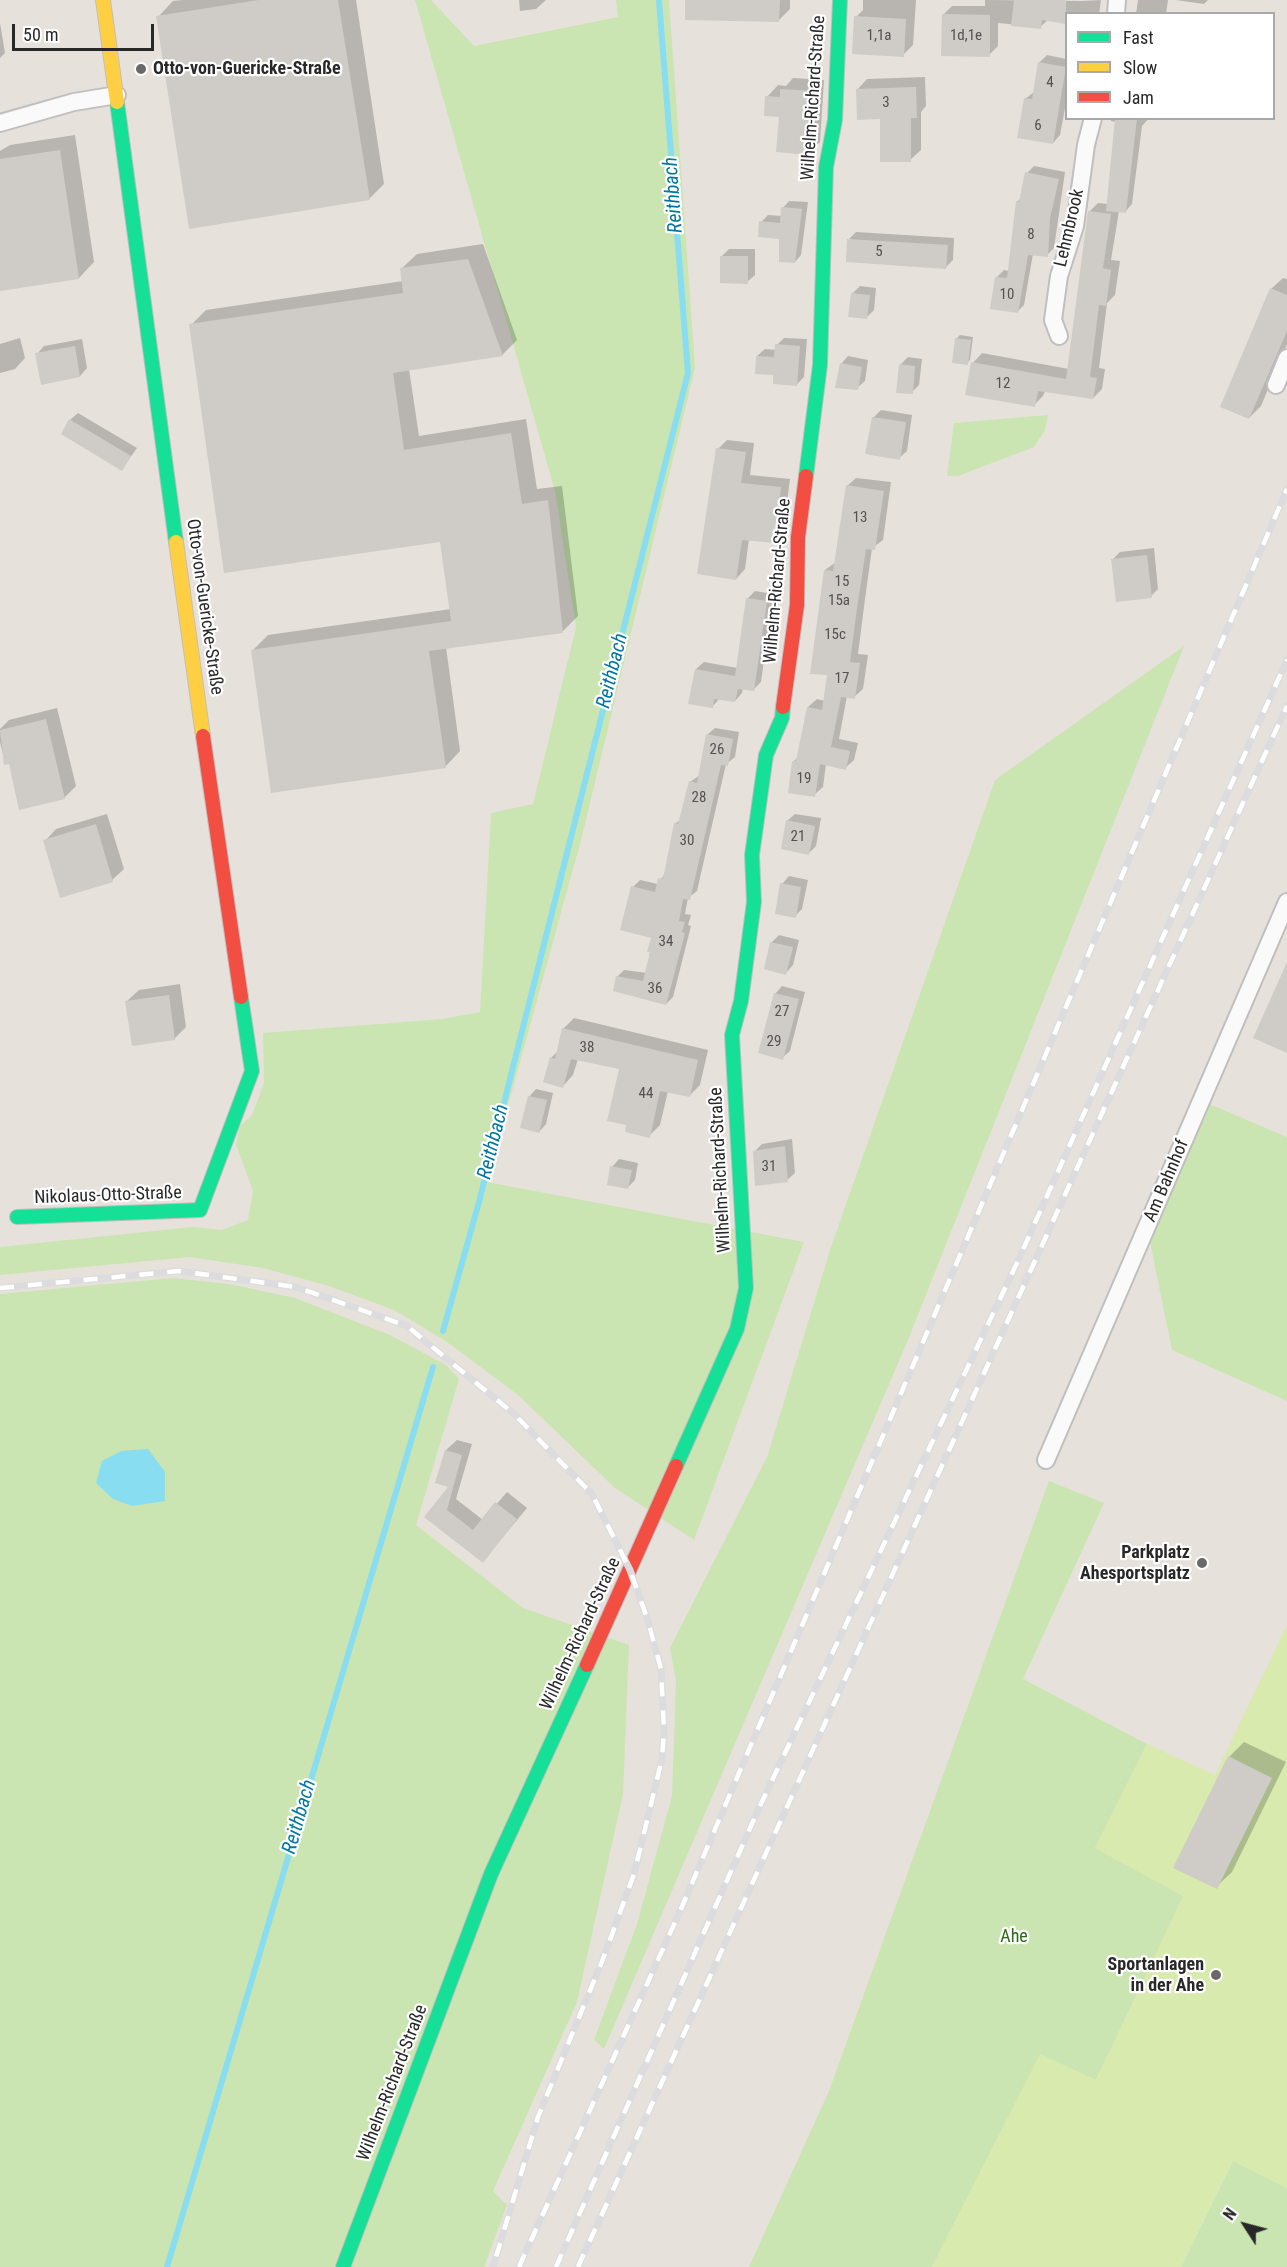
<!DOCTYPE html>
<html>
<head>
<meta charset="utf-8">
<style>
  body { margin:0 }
  #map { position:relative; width:1287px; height:2267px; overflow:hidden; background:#e7e1dc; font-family:"Roboto Condensed",sans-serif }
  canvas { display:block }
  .legend { position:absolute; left:1065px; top:12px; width:210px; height:108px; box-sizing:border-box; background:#fff; border:2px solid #a9a9a9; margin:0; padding:8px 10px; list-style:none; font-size:18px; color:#282828 }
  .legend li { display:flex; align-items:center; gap:12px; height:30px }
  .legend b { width:30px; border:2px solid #a9a9a9 }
  .north { position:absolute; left:1215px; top:2195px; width:60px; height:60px; -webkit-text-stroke:4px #fff; paint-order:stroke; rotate:306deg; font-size:16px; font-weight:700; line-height:24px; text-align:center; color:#282828 }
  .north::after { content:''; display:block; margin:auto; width:21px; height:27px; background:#282828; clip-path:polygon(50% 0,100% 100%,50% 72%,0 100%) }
  .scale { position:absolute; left:12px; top:24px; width:142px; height:27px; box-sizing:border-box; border:3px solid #282828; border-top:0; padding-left:8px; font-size:18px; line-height:21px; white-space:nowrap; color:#282828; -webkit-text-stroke:4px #fff; paint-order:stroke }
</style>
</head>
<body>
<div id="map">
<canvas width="1287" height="2267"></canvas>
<ul class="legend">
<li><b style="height:8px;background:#16e098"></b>Fast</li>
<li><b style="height:8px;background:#ffcf43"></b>Slow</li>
<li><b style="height:8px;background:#f24e42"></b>Jam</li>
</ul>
<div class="north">N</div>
<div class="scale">50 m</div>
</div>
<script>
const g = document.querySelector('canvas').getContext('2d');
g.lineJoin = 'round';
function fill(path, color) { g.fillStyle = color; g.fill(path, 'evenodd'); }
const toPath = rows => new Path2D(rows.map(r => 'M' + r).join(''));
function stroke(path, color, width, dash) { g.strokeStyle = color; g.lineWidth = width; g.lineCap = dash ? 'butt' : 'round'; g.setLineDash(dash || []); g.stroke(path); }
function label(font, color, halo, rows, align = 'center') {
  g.font = font + ' "Roboto Condensed",sans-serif'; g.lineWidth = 4.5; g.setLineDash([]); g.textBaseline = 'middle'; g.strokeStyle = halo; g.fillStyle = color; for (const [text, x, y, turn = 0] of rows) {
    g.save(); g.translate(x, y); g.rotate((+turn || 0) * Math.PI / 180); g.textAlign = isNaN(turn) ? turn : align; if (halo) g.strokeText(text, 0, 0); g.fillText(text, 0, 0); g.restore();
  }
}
const green = toPath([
  [415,0,431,0,474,46,618,17,616,0,669,0,695,368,581,840,487,1182,804,1242,694,1540,615,1488,518,1395,447,1342,394,1310,329,1286,263,1268,190,1257,0,1275,0,1247,193,1227,222,1230,248,1220,253,1191,236,1145,240,1126,252,1115,264,1083,263,1033,443,1019,480,1012,491,813,533,804,576,627,555,491],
  [1048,415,1045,430,1034,447,958,476,947,476,954,423],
  [1184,646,908,1340,604,2049,594,2040,637,1924,672,1796,676,1681,670,1648,767,1457,831,1247,995,780],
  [1207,1103,1287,1137,1287,1401,1172,1350,1149,1237],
  [173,1278,229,1284,295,1298,390,1335,446,1365,459,1379,416,1525,523,1608,629,1645,623,1794,577,2002,493,2191,507,2205,484,2267,0,2267,0,1294],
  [1049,1481,1104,1503,1023,1679,1147,1744,1095,1848,1184,1896,1096,2080,1040,2055,932,2267,749,2267,829,2091],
  [1233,2161,1287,2188,1287,2267,1181,2267]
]);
const pitch = toPath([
  [1287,1625,1287,2188,1233,2161,1181,2267,932,2267,1040,2054,1096,2080,1183,1896,1095,1848,1147,1744,1215,1775]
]);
const water = toPath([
  [148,1449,165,1472,165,1501,132,1506,113,1499,96,1483,102,1461,121,1451]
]);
const shadow = toPath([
  [182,0,356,0,384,184,369,199,158,17,173,1],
  [519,0,546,0,536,9,520,11],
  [687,0,790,0,790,9,778,21],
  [863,0,916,0,913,45,903,55,856,17,863,10],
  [985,0,1082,1,1101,0,1099,14,1066,14,1066,23,1048,20,1040,27,998,23,998,46,989,55,943,15,952,6,985,6],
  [1138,0,1168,0,1166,14,1136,14],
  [1176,0,1208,0,1204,4],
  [0,23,5,53,0,58],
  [1047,55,1066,59,1066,103,1060,135,1053,143,1025,99,1034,92,1039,63],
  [925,77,926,106,921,112,921,150,910,160,882,118,857,90,867,79],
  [793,78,824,80,820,142,808,153,767,97,778,85,786,86],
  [1111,118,1149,118,1142,126,1132,204,1125,212,1119,211,1111,260,1120,261,1115,295,1107,303,1099,368,1105,369,1102,389,1093,398,1045,391,1043,396,1034,405,973,363,982,353,1069,369,1089,212,1098,203,1108,204,1116,122,1111,121],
  [75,135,94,262,79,278,0,289,0,151,10,145],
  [1034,166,1065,172,1054,248,1047,255,1033,254,1024,305,1017,312,997,277,1004,270,1009,271,1017,202,1021,198,1027,173],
  [789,201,808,202,801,255,795,262,781,237,761,222,768,215,782,216,783,208],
  [856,232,954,238,953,260,945,268,849,239],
  [483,244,517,340,502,355,409,369,419,436,526,419,537,489,562,486,578,616,563,631,446,647,460,751,445,767,253,650,268,635,451,609,442,540,191,325,206,310,403,281,401,269,417,254],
  [729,249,755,249,755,275,747,282,722,256],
  [1283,278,1287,279,1287,344,1261,406,1249,418,1271,289],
  [860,286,876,288,874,310,866,318,852,294],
  [960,335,973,337,970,360,967,363,956,339],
  [20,338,25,358,15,369,0,373,0,344],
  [784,338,807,339,804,377,797,384,775,374,757,356,765,349,776,350,777,345],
  [82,339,87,368,80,376,37,354,44,346],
  [848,356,868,360,865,381,857,388,841,364],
  [908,357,922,359,919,385,912,392,900,365],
  [881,410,912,415,907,451,899,458,873,418],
  [78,413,137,448,122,469,70,420],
  [727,440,754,443,750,475,790,479,783,532,774,542,749,539,745,569,736,579,718,449],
  [856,478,891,482,883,540,872,548,865,599,858,654,868,655,863,689,854,697,847,696,839,739,858,743,854,760,845,768,826,764,823,787,814,795,794,761,798,757,808,707,817,699,825,701,829,674,825,570,836,562,847,486],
  [1154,548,1158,589,1151,596,1113,559,1120,552],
  [755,591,773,594,761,682,754,689,743,688,742,693,735,701,720,698,712,707,696,669,704,662,738,668,747,599],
  [57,708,76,786,64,798,10,762,5,763,0,742,0,729,9,720],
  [715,728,739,732,735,757,726,764,697,891,688,898,685,914,691,915,688,925,691,926,673,997,666,1004,617,977,624,970,647,973,652,937,633,887,640,880,658,884,666,872,675,824,681,819,690,782,700,775,707,735],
  [107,814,124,869,112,880,45,841,56,829],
  [795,814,821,818,816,846,809,853,787,821],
  [789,876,808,880,802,909,795,916,782,884],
  [779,935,799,940,793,965,786,973,771,943],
  [180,984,186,1027,174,1039,127,1001,139,990],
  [782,986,805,992,790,1051,782,1058,775,994],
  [574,1018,708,1050,700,1085,689,1096,668,1091,660,1125,649,1136,628,1124,620,1067,578,1059,573,1075,563,1086,551,1058,558,1051,563,1029],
  [536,1089,553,1093,546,1124,539,1132,529,1097],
  [792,1139,795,1173,787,1180,754,1152,762,1144],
  [619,1159,638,1163,635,1180,628,1187,612,1167],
  [457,1440,472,1444,456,1499,483,1520,507,1492,527,1508,483,1561,426,1517,450,1486,446,1450],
  [1244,1742,1286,1762,1232,1872,1216,1887,1229,1757]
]);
const stream = toPath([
  [443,1331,479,1202,688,373,659,0],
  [167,2267,433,1367]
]);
const building = toPath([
  [259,0,338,0,370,200,189,229,156,16],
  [685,0,780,0,779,22,685,20],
  [1014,0,1066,0,1066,24,1042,20,1041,29,1011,26],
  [942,14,990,15,990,57,941,56],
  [854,16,906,19,904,57,852,54],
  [1038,62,1066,67,1053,144,1017,138,1024,98,1032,99],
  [916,87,917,118,911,118,911,162,880,162,880,119,857,120,856,89],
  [780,89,813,91,809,155,776,152,779,117,764,116,765,96,780,97],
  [1115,118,1137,118,1126,213,1106,211],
  [60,150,79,279,0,291,0,159],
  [1025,172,1059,179,1050,218,1048,257,1028,255,1018,313,990,309,995,277,1007,278,1016,201,1019,202],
  [781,207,802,209,795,263,779,262,779,239,758,237,759,221,780,223],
  [1088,211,1111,214,1103,268,1111,270,1106,306,1099,305,1090,377,1097,378,1093,399,1038,391,1035,407,965,395,971,362,1066,379],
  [847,239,948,245,946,269,846,262],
  [720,256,748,256,748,284,720,283],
  [468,259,503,356,393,373,404,450,511,433,522,504,548,500,563,633,429,651,446,768,271,793,251,650,451,621,440,542,224,573,189,324,403,293,400,268],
  [1270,288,1287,295,1287,331,1249,419,1220,407],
  [851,293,870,295,867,319,848,317],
  [955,338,971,340,968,365,952,363],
  [775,344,800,346,797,386,773,384,773,375,755,374,756,356,774,357],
  [75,346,80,377,41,385,35,353],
  [840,363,862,367,858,390,835,388],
  [899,364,915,366,913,394,896,393],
  [872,417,906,422,900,460,865,454],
  [69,419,131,456,122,471,61,434],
  [716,448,746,452,741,483,781,487,775,543,742,540,736,580,697,574],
  [846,485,884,491,875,550,866,549,857,608,850,662,860,663,855,699,841,697,831,747,850,751,846,770,820,764,815,797,788,793,792,761,796,761,807,707,822,710,827,675,810,674,824,570,833,571],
  [1147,555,1152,598,1116,602,1111,559],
  [746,598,767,601,754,691,738,689,735,702,714,699,713,708,688,704,695,669,735,676],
  [46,719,65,799,19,810,9,764,4,765,0,730],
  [706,734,733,739,728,766,721,765,690,900,683,899,679,921,685,922,682,932,685,933,666,1005,613,991,616,976,643,981,650,952,647,952,651,938,620,930,631,886,655,892,658,878,663,879,674,823,678,824,689,781,697,783],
  [786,820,815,826,809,855,781,849],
  [96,824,113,882,60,898,43,840],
  [780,883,801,887,796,918,775,914],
  [770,942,793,947,786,975,764,969],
  [1287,962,1287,1053,1253,1038],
  [774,993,799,999,783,1060,758,1053],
  [169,995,175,1040,132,1046,125,1001],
  [562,1028,698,1060,690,1097,660,1091,650,1138,625,1132,626,1125,607,1121,619,1069,571,1059,563,1088,543,1082,550,1057,555,1059],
  [528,1096,547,1100,539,1133,520,1128],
  [785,1146,788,1182,755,1186,753,1151],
  [610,1166,632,1170,628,1189,607,1185],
  [445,1450,462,1455,447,1510,473,1530,495,1502,517,1519,483,1563,424,1517,448,1487,435,1483],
  [1228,1756,1272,1778,1217,1889,1173,1868]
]);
const street = toPath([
  [1116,14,1117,0],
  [0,123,74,102,117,95],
  [1059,336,1053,320,1059,276,1075,226,1086,145,1093,118],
  [1276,385,1287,358],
  [1046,1460,1287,902]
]);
const fast = toPath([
  [117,102,176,542],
  [806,476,820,365,826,167,835,120,840,0],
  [17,1217,200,1210,252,1071,241,997],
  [676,1466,737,1329,746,1288,732,1035,741,1001,754,902,752,855,766,755,782,718,783,707],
  [343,2267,491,1874,587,1665]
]);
const slow = toPath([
  [103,0,117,102],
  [176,542,203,736]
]);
const jam = toPath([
  [783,707,797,605,798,537,806,476],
  [203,736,241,997],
  [587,1665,676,1466]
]);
const rail = toPath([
  [0,1288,179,1271,296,1287,407,1326,514,1414,592,1494,630,1570,648,1621,661,1669,664,1730,662,1759,634,1874,603,1959,538,2117,493,2267],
  [519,2267,681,1909,1287,489],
  [556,2267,759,1808,1017,1263,1287,660],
  [578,2267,1287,706]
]);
const markers = [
  [141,69,6,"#6b6967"],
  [1202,1563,6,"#6b6967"],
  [1216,1975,6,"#6b6967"]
];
const numberNames = [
  ["1,1a",879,36],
  ["1d,1e",966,36],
  ["4",1050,83],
  ["3",886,103],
  ["6",1038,126],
  ["8",1031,235],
  ["5",879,252],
  ["10",1007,295],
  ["12",1003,384],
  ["13",860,518],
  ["15",842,582],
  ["15a",839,601],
  ["15c",835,635],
  ["17",842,679],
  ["26",717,750],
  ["19",804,779],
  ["28",699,798],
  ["21",798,837],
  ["30",687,841],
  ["34",666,942],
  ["36",655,989],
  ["27",782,1012],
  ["29",774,1042],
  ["38",587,1048],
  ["44",646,1094],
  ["31",769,1167]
];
const poiNames = [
  ["Otto-von-Guericke-Straße",153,69,"left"],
  ["Parkplatz",1190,1553],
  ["Ahesportsplatz",1190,1574],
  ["Sportanlagen",1204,1965],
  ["in der Ahe",1204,1986]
];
const streetNames = [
  ["Wilhelm-Richard-Straße",814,98,-86],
  ["Lehmbrook",1070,228,-77],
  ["Wilhelm-Richard-Straße",778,581,-85],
  ["Otto-von-Guericke-Straße",204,607,82],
  ["Wilhelm-Richard-Straße",721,1170,-93],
  ["Am Bahnhof",1167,1181,-67],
  ["Nikolaus-Otto-Straße",108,1196,-2],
  ["Wilhelm-Richard-Straße",581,1634,-65],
  ["Wilhelm-Richard-Straße",393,2083,-69]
];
const parkNames = [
  ["Ahe",1014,1937]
];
const waterNames = [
  ["Reithbach",674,195,-94],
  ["Reithbach",613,671,-76],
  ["Reithbach",494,1142,-76],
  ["Reithbach",300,1817,-74]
];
fill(green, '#cae5b1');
fill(pitch, '#d8eaae');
fill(water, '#88ddf0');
fill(shadow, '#0003');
stroke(stream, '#88ddf0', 6);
fill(building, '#cfcbc7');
stroke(street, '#c0bebf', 20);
stroke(fast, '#c0bebf', 16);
stroke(slow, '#c0bebf', 16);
stroke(jam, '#c0bebf', 16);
stroke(street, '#fbfafa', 16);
stroke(fast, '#16e098', 14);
stroke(slow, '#ffcf43', 14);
stroke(jam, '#f24e42', 14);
stroke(rail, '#dcdcde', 7);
stroke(rail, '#fff', 4.5, [14]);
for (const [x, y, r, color] of markers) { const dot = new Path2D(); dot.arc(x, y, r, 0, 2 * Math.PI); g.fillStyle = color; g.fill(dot); stroke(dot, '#fff', 2); }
label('15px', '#525250', null, numberNames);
label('bold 18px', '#282828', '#fff', poiNames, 'right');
label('18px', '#282828', '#fff', streetNames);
label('18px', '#2b6a13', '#fff', parkNames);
label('italic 20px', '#0176a2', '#fff', waterNames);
</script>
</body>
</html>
